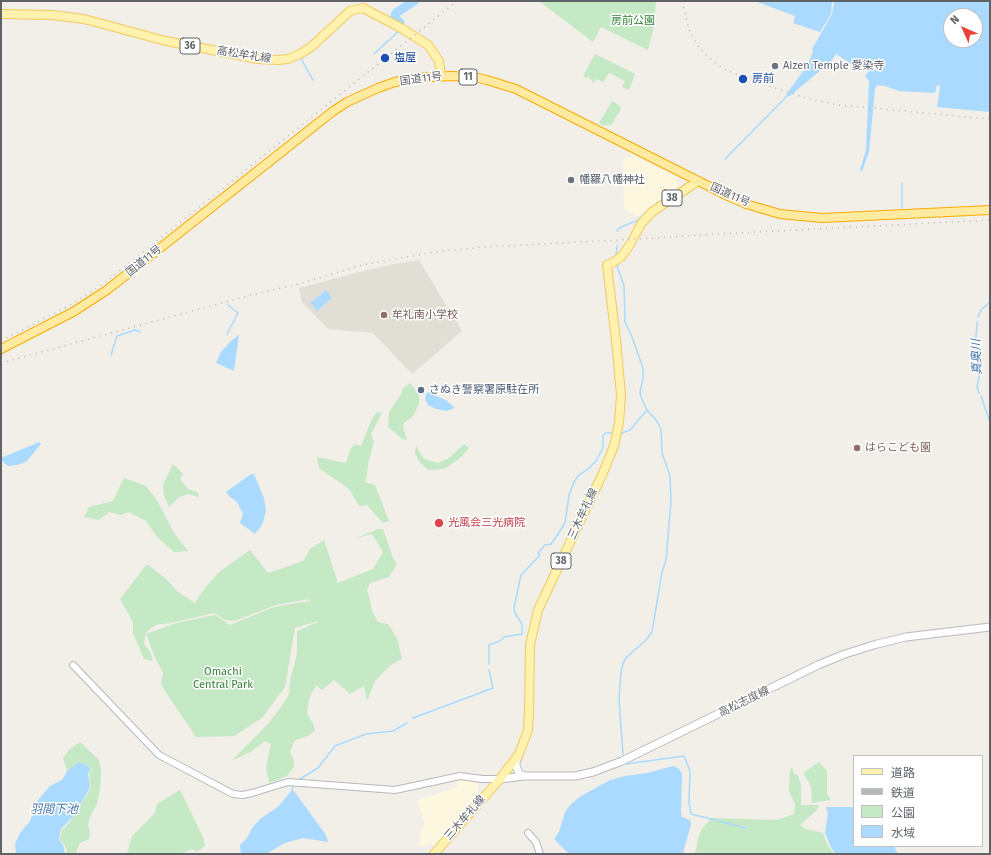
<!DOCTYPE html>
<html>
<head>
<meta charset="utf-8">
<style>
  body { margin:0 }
  #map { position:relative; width:991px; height:855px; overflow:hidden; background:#f1efe8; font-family:"Fira Sans","Noto Sans JP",sans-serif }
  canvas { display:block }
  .frame { position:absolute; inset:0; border:2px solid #5f6368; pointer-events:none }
  .legend { position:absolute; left:853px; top:755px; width:130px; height:92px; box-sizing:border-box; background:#fff; border:1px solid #bfc1c3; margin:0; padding:5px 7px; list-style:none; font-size:12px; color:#5f6368 }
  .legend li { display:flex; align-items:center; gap:8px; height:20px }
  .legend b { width:20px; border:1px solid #bfc1c3 }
  .north { position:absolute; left:943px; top:8px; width:40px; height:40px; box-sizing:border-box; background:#fff; border:1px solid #bfc1c3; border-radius:50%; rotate:315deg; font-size:11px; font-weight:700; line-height:16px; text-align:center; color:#5f6368 }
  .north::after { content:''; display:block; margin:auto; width:14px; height:18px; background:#ea4335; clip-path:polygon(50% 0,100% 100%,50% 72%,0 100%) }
</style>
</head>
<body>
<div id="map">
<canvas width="991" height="855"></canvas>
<div class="frame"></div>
<ul class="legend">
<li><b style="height:5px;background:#fff2af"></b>道路</li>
<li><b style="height:5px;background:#b6b7b8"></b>鉄道</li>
<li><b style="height:11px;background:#c5e8c5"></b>公園</li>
<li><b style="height:11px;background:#aadaff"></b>水域</li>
</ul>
<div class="north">N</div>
</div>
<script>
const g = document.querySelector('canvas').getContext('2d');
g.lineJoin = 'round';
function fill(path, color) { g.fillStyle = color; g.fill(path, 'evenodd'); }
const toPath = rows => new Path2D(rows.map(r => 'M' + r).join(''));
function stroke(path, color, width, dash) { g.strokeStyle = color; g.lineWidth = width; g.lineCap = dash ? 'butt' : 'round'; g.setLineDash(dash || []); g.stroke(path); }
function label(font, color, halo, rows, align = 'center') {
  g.font = font + ' "Fira Sans","Noto Sans JP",sans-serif'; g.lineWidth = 3; g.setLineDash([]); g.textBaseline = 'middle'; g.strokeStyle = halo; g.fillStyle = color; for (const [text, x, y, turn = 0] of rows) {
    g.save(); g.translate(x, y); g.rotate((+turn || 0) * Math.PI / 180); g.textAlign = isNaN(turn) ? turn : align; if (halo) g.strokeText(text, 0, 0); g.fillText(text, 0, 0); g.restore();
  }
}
const commercial = toPath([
  [635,156,676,177,678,188,637,216,624,209,623,159],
  [456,779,474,780,478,785,478,794,436,845,429,844,420,847,420,834,425,822,420,810,418,800,457,787]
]);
const education = toPath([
  [419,260,462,331,412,374,373,333,328,329,302,302,299,288,363,271,394,264]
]);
const green = toPath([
  [539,1,656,1,654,26,648,50,601,27,593,42],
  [595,54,635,74,629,90,622,87,625,81,609,73,603,82,596,79,594,83,588,76,586,78,583,76],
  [612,101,619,105,621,109,612,124,604,126,599,123],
  [410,383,419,395,419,403,414,415,404,423,403,427,407,440,402,439,388,427,389,412,402,393,402,389],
  [377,412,382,413,371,434,374,442,368,464,367,475,365,482,375,485,389,521,383,523,367,505,359,506,349,489,319,468,317,457,346,463,351,448,355,444,361,446,372,419],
  [464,444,469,448,459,459,444,469,428,470,419,461,415,453,416,446,424,459,438,463,449,458],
  [173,464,183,474,180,479,188,489,199,493,198,497,189,494,179,497,169,507,164,495,163,485],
  [124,478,146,486,158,502,174,533,188,551,174,552,157,537,146,521,129,512,121,515,109,512,99,520,84,517,89,507,113,501],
  [378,529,383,529,393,558,397,564,389,577,370,583,367,590,370,600,372,611,378,622,388,624,397,638,402,659,391,665,375,681,367,701,364,686,350,694,334,680,322,690,316,685,309,699,307,714,313,723,315,731,306,737,295,740,290,752,294,760,294,767,287,776,269,783,266,767,271,744,265,741,252,751,231,761,267,725,279,710,289,694,290,680,297,654,297,631,318,622,318,621,295,628,285,687,262,718,234,736,196,737,161,685,163,672,155,658,146,634,176,623,215,615,230,625,274,607,309,601,314,611,309,599,276,605,234,621,225,620,214,613,175,622,156,625,146,632,144,643,151,654,153,661,144,659,133,633,133,622,120,599,147,564,165,578,177,591,195,603,204,589,219,572,250,550,268,573,303,561,310,549,324,540,338,583,373,569,383,552,372,534,356,538],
  [80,742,99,760,101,770,100,789,97,804,90,817,88,825,90,833,89,839,80,843,76,852,77,854,66,854,67,851,64,844,60,840,62,830,70,822,91,788,89,773,92,769,87,765,79,762,67,771,63,758,70,749],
  [819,762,827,771,827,794,831,800,812,803,811,786,803,773],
  [792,767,794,774,798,775,801,786,801,805,819,805,817,810,800,825,806,829,823,833,827,844,834,854,695,854,699,836,702,829,711,818,777,820,794,814,795,804,789,791,790,771],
  [180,790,203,837,205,846,196,852,193,849,180,854,127,854,132,836,155,813,157,804]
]);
const water = toPath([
  [755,1,832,1,831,14,820,32,793,23,795,16],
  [834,1,990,1,990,112,937,107,940,86,937,85,935,93,899,91,885,86,877,85,875,89,869,152,862,171,860,170,866,150,869,81,865,76,868,72,851,64,836,54,828,66,826,66,821,70,790,96,786,95,808,64,813,52,812,49,832,14],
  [951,16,975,16,975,40,951,40],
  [326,290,332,298,317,311,310,303],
  [239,335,234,371,216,363,221,352,232,340],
  [429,392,433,392,436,396,446,400,455,408,447,411,436,409,428,405,425,399,426,394],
  [39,442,41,444,26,462,17,465,8,466,1,460,1,458],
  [251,474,254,474,264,498,266,511,262,525,255,534,240,523,243,514,237,502,230,497,226,492],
  [79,762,87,765,91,769,88,773,90,788,72,818,61,829,59,840,63,844,65,854,16,854,15,844,20,833,30,821,38,800,50,786,62,780,67,771],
  [673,766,678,768,682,773,681,813,682,817,690,820,691,824,683,854,569,854,554,839,559,832,565,812,571,804,581,796,610,780,625,776,647,773],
  [291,791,294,791,326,835,328,842,303,838,285,843,266,854,241,854,240,845,247,838,252,828,260,819,279,806],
  [826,807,854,807,854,846,894,846,898,854,835,854,830,845,825,833,828,813]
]);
const stream = toPath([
  [374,54,399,31],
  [300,57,313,80],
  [725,159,788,95],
  [902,208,902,183],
  [617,231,619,228,636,221,642,217],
  [616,258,617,246],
  [616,263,624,286,625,322,632,337,643,368,643,379,640,392,641,397,647,410,656,420,661,429,662,453,670,476,671,501,666,560,662,572,652,632,646,640,627,657,623,663,621,672,619,700,623,754],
  [978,317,981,310,990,302],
  [977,322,975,352,980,371,977,387,979,393],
  [227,334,238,313,228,305],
  [111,355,117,336,135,330,140,332],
  [981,396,990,422],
  [619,434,630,430,647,410],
  [489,664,489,645,500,641,504,637,522,634,522,624,515,613,514,608,521,575,540,555,538,553,545,545,551,544,556,537,565,523,569,495,574,482,578,476,589,468,596,461,603,448,603,435,606,433,612,433],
  [413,718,493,688,489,670],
  [626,764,684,756,690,771,689,803,691,814,746,828],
  [300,779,318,768,335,746,366,734,393,731,407,723],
  [292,792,293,786]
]);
const river = toPath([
  [400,23,396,19,395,16,396,13,414,1]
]);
const tertiary = toPath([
  [73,665,159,755,233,794,243,795,252,793,288,782,395,790,460,776,482,779,500,779],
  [528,833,536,842,540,854]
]);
const secondary = toPath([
  [518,757,516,762,516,766,519,773,524,776],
  [500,779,524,776,575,776,593,772,622,761,818,665,845,654,877,644,906,637,990,627]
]);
const primary = toPath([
  [1,14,52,15,84,19,166,41,258,59,278,60,288,59,300,54,311,47,350,11,363,8,401,28,428,45,439,61,441,76],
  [434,854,500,779,519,754,528,730,529,711,530,645,538,610,602,475,614,446,619,423,621,395,616,340,607,265,614,262,622,256,631,243,641,224,652,212,698,181]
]);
const trunk = toPath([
  [1,349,73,312,107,290,332,112,347,102,378,88,395,82,416,78,451,76,474,77,487,80,516,89,730,197,746,204,780,214,822,218,990,210]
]);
const rail = toPath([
  [682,1,689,30,700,49,708,57,722,68,744,78,809,99,839,105,990,119],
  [1,341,72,304,103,284,457,1],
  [1,363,251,295,299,284,362,265,435,252,484,247,639,239,700,235,990,220]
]);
const markers = [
  [385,58,5,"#1a4fb4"],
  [775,66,4,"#6b7280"],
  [743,79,5,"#1a4fb4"],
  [571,180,4,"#6b7280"],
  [384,315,4,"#8d6e63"],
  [421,390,4,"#5c6f8a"],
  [857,448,4,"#8d6e63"],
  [439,523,5,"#e0444e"]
];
const shields = [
  [190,46,20],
  [468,77,18],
  [672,198,20],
  [561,561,20]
];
const shieldNames = [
  ["36",190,46],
  ["11",468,77],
  ["38",672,198],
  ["38",561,561]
];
const parkNames = [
  ["房前公園",633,21],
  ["Omachi",223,672],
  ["Central Park",223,685]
];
const streetNames = [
  ["高松牟礼線",244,55,9],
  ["国道11号",421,79,-7],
  ["国道11号",730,195,24],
  ["国道11号",144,261,-39],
  ["三木牟礼線",583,514,-65],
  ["高松志度線",744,702,-26],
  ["三木牟礼線",465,818,-49]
];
const transitNames = [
  ["塩屋",394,58],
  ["房前",752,79]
];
const worshipNames = [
  ["Aizen Temple 愛染寺",783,66],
  ["幡羅八幡神社",579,180]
];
const educationNames = [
  ["牟礼南小学校",392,315],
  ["はらこども園",865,448]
];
const serviceNames = [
  ["さぬき警察署原駐在所",429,390]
];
const healthNames = [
  ["光風会三光病院",448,523]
];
const waterNames = [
  ["真奥川",977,357,-92],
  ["羽間下池",54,810]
];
fill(commercial, '#fef7e0');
fill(education, '#e1ded6');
fill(green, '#c5e8c5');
fill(water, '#aadaff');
stroke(stream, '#aadaff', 1.5);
stroke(river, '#aadaff', 9);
stroke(tertiary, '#b5b8bc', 8);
stroke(secondary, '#b6babf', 9);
stroke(primary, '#f2c960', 10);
stroke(trunk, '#f9ab00', 10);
stroke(tertiary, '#fff', 6);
stroke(secondary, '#fff', 7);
stroke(primary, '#fff2af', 8);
stroke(trunk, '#feeaa1', 8);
stroke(rail, '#b6b7b8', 1.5, [1, 5]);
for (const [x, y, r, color] of markers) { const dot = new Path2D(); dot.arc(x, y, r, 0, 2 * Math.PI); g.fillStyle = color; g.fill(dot); stroke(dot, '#fff', 1.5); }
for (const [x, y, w] of shields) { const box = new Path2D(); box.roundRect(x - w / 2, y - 8, w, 16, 3); g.fillStyle = '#fff'; g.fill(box); stroke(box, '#5f6368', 1); }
label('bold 10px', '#5f6368', null, shieldNames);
label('11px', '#348238', '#fff', parkNames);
label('11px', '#5f6368', '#fff', streetNames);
label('11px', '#164399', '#fff', transitNames, 'left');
label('11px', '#5b616d', '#fff', worshipNames, 'left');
label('11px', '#785e54', '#fff', educationNames, 'left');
label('11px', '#4e5e75', '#fff', serviceNames, 'left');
label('11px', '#be3a42', '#fff', healthNames, 'left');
label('italic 12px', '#4174aa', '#fff', waterNames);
</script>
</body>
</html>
